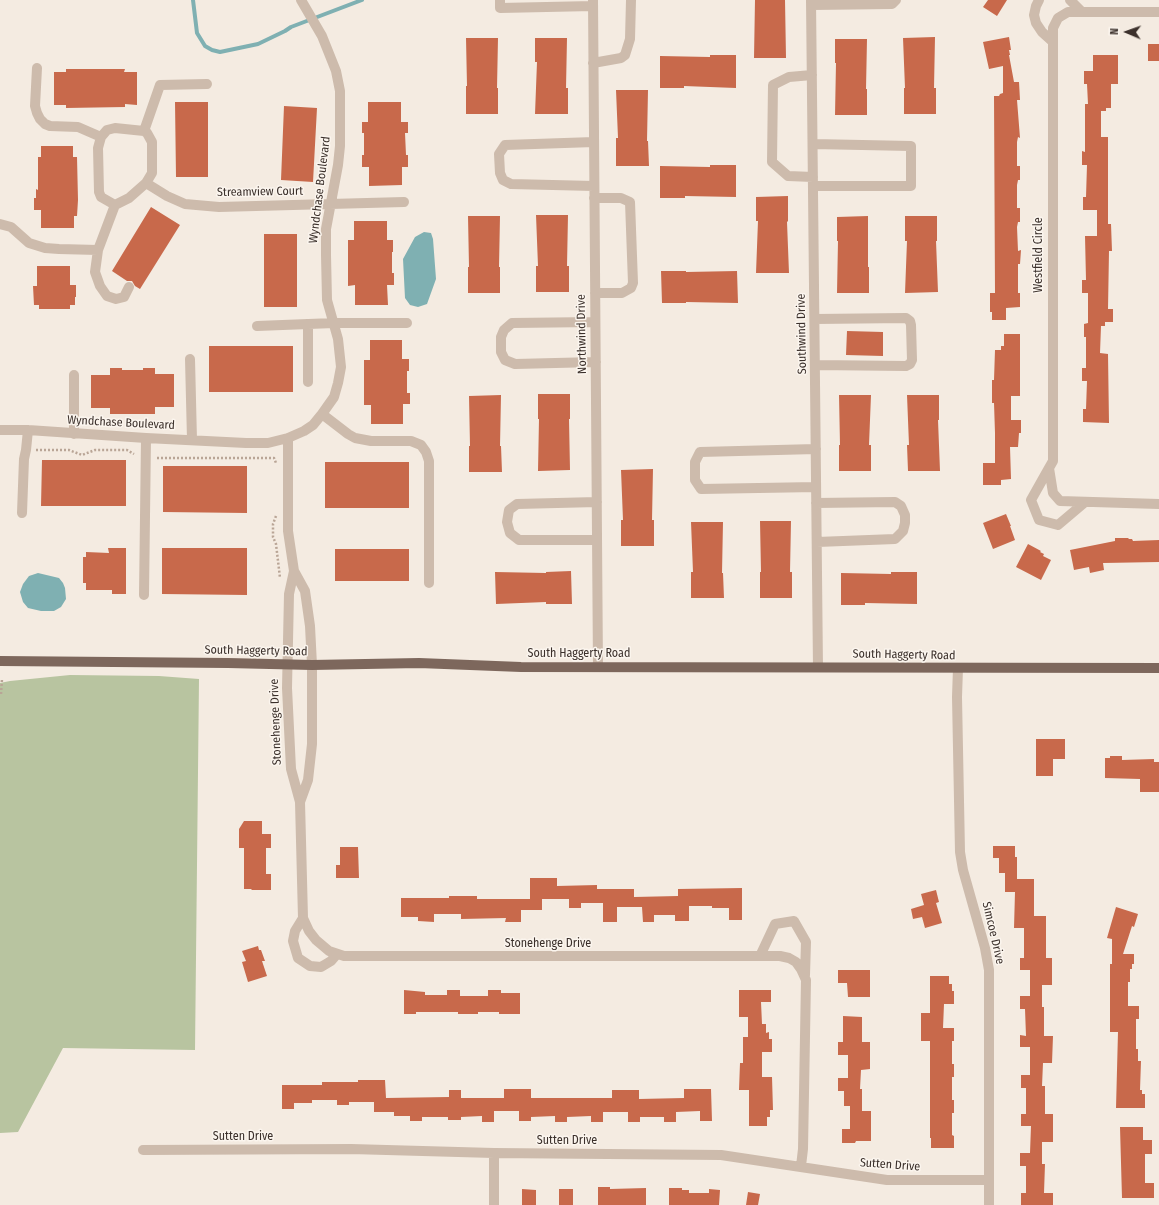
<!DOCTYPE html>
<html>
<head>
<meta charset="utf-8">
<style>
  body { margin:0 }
  #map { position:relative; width:1159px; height:1205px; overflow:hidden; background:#f4ebe1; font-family:"Fira Sans Condensed",sans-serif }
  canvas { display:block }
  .north { position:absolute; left:1107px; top:12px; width:40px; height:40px; -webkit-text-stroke:3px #fbf5ee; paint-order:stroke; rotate:272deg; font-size:11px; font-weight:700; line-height:16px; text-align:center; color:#3b302b }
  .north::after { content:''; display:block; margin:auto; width:14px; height:18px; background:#3b302b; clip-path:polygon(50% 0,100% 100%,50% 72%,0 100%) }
</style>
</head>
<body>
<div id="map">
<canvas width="1159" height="1205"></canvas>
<div class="north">N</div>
</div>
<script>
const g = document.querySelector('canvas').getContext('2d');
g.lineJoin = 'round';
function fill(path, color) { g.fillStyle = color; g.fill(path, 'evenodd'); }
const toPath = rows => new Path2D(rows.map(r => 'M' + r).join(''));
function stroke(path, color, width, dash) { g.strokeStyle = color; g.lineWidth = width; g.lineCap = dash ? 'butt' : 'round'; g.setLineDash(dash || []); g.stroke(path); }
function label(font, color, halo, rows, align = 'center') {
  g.font = font + ' "Fira Sans Condensed",sans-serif'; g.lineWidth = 3; g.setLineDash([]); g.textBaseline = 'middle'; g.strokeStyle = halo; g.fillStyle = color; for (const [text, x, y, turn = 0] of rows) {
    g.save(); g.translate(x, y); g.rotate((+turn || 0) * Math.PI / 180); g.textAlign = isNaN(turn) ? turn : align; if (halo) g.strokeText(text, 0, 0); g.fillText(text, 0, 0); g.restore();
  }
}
const green = toPath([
  [70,675,159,676,199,679,195,1050,63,1048,18,1132,0,1133,0,683,10,681]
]);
const water = toPath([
  [424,232,431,233,433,239,436,279,427,304,418,307,410,305,405,298,403,259,415,237],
  [38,573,59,578,63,583,65,588,66,599,61,607,54,611,41,611,28,608,23,602,20,592,23,584,29,576]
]);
const stream = toPath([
  [193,0,197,33,205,46,212,50,220,52,258,44,285,31,291,27,362,0]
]);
const building = toPath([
  [755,0,785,0,786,58,754,58],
  [988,0,1007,0,997,16,983,7],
  [935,37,934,88,936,88,936,114,904,114,904,88,905,88,903,38],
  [1009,37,1011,50,1009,50,1010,55,1009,55,1014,82,1019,82,1020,100,1017,100,1020,138,1018,137,1017,142,1017,166,1020,166,1020,180,1018,180,1017,185,1017,208,1020,208,1020,222,1018,222,1017,227,1018,251,1021,250,1020,264,1018,264,1018,293,1020,293,1020,307,1006,308,1006,320,992,320,992,312,990,312,990,293,995,293,994,96,999,96,1000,94,1003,93,1003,66,989,69,983,42],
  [466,38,498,38,497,88,498,88,498,114,466,114,466,86,467,86],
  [535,38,567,38,566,88,568,88,568,114,535,114,537,62,535,62],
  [835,39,867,39,866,89,867,89,867,115,835,115,836,63,835,63],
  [1148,44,1159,44,1159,61,1148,61],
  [710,55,736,55,736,88,684,86,684,88,660,88,660,56,710,57],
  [1093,55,1118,55,1118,84,1111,84,1111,108,1106,108,1106,111,1101,111,1101,137,1108,137,1108,224,1111,224,1112,251,1109,251,1108,309,1113,309,1113,322,1105,322,1105,326,1101,326,1100,353,1108,354,1109,423,1083,422,1083,409,1086,409,1087,381,1082,381,1082,368,1086,368,1086,337,1084,337,1084,324,1088,323,1088,293,1082,293,1082,280,1086,280,1085,236,1097,236,1097,210,1083,210,1083,197,1086,197,1087,165,1082,165,1082,151,1085,152,1085,104,1088,104,1087,84,1084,84,1084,71,1093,71],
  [66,69,125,69,124,72,137,72,137,105,125,104,125,107,66,108,66,105,54,105,54,72,66,72],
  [616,90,648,90,647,141,648,141,649,166,616,166,616,138,618,138],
  [175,102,208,102,208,177,176,177],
  [368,102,401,102,401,122,408,122,408,133,405,133,406,155,408,155,408,167,402,167,402,185,369,186,369,167,362,167,362,155,364,155,364,133,362,133,362,122,368,122],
  [284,106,317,108,313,182,281,180],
  [41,146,73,146,73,157,77,157,78,200,77,216,74,216,74,228,41,228,41,210,34,210,34,198,36,198,36,189,38,190,38,157,41,157],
  [710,165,736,165,736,197,685,196,685,198,660,198,660,166,710,167],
  [788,196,788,221,787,222,789,273,756,273,758,221,756,221,756,197],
  [151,207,180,225,140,289,135,286,132,281,127,281,112,271],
  [536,215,568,215,567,266,569,266,569,292,536,292,536,266,538,266],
  [468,216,500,216,499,267,500,267,500,293,468,293,468,267,469,267],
  [868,216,868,267,869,267,869,293,837,293,838,241,837,241,837,217],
  [905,216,937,216,937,241,936,241,938,292,905,293,907,241,905,241],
  [354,221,387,221,387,240,393,240,393,252,392,252,392,273,394,273,394,285,387,285,388,305,355,305,355,285,348,286,348,240,354,240],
  [264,234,297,234,297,307,264,307],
  [37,266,70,266,70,285,76,285,76,297,75,297,75,305,70,305,70,309,39,309,39,305,34,305,33,286,37,286],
  [661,271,686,271,686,272,737,271,738,303,686,302,686,303,662,303],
  [847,331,883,332,883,356,846,355],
  [1004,334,1020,334,1020,396,1011,396,1011,420,1021,420,1021,433,1019,433,1018,447,1010,447,1011,479,1001,480,1001,485,983,485,983,463,995,463,995,433,994,403,992,403,992,380,994,380,995,350,1001,350,1001,346,1004,346],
  [370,340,402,340,402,359,409,359,409,371,407,371,407,393,410,393,410,404,403,404,403,424,371,424,371,405,364,405,364,360,370,360],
  [209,346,293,346,293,392,209,392],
  [110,368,122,368,122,370,143,370,143,368,155,368,155,374,174,374,174,407,155,407,155,414,110,414,110,408,91,408,91,375,110,375],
  [538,394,570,394,570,419,569,419,570,470,538,471,539,419,538,419],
  [501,395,500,446,501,446,502,472,469,472,469,446,470,446,469,396],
  [839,395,871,395,869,445,871,445,871,471,839,471,839,445,840,445],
  [907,395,939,395,939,420,938,420,940,471,908,471,907,445,909,445],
  [42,460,126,460,126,506,41,506],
  [325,462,409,462,409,508,325,508],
  [163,466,247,466,247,513,163,512],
  [653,469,652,520,654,520,654,546,621,546,621,520,623,520,621,470],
  [1006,514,1011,526,1010,526,1015,540,993,549,983,523],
  [760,521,791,521,790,572,792,572,792,598,760,598,760,572,761,572],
  [691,522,723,522,722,573,723,573,724,598,691,598,691,572,693,572],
  [1115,538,1128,538,1129,539,1132,539,1133,541,1159,540,1159,562,1103,563,1104,570,1090,573,1089,567,1074,570,1070,550,1115,541],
  [1028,544,1041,551,1040,552,1044,554,1043,556,1051,560,1041,580,1016,567],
  [108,548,126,548,126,594,112,594,112,590,86,590,86,583,83,583,83,557,86,557,86,552,109,553],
  [162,548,247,548,247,595,162,594],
  [335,549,409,549,409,581,335,581],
  [571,571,572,604,546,604,546,602,496,604,495,572,546,573,546,572],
  [891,572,917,572,917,604,865,603,865,605,841,605,841,573,891,574],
  [1036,739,1065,739,1065,759,1053,759,1053,776,1036,776],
  [1110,756,1122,756,1122,760,1154,759,1154,762,1159,762,1159,792,1140,792,1140,779,1105,778,1105,758,1110,758],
  [244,821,262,821,262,834,271,834,271,848,266,848,266,874,271,874,271,890,252,890,251,889,244,889,244,848,239,848,239,829],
  [993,846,1015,846,1015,857,1017,857,1017,879,1034,879,1034,916,1046,916,1046,958,1052,958,1052,985,1042,985,1042,1007,1044,1007,1044,1036,1053,1036,1052,1063,1043,1063,1042,1086,1045,1086,1045,1114,1053,1114,1053,1142,1042,1142,1042,1164,1045,1164,1044,1193,1053,1193,1053,1205,1021,1205,1021,1193,1026,1193,1026,1166,1020,1166,1020,1153,1030,1153,1031,1126,1021,1126,1021,1114,1026,1114,1026,1088,1021,1088,1021,1075,1030,1075,1030,1047,1020,1047,1020,1035,1026,1036,1025,1009,1020,1009,1020,996,1030,996,1030,970,1020,970,1020,958,1024,958,1024,928,1014,928,1015,892,1005,892,1005,873,999,873,999,858,993,858],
  [340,847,358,847,359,878,336,878,336,865,340,865],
  [530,878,557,878,557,886,597,885,597,889,634,889,634,897,678,896,678,889,742,888,742,920,729,920,729,908,712,908,712,906,689,906,689,921,675,921,675,915,654,915,654,922,643,922,642,907,617,907,617,922,603,922,603,903,581,903,581,908,569,908,569,899,542,899,542,910,521,910,521,922,505,922,506,918,461,919,461,914,434,914,434,922,418,921,418,917,401,917,401,898,449,898,449,896,477,896,477,899,530,899],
  [936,890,939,902,936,903,942,923,925,928,922,917,913,919,911,909,924,905,921,894],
  [1116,907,1138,914,1134,927,1132,926,1123,954,1134,954,1134,964,1132,964,1132,969,1130,969,1130,982,1128,982,1128,1006,1139,1006,1139,1019,1136,1019,1136,1049,1138,1049,1138,1061,1141,1061,1140,1090,1142,1090,1142,1094,1145,1094,1145,1108,1116,1108,1118,1032,1110,1032,1110,964,1112,964,1112,939,1107,938],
  [258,946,259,950,261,950,265,961,262,961,267,976,248,982,242,962,246,961,242,951],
  [838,970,870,970,870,997,848,997,847,983,838,983],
  [930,976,949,976,949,984,952,984,952,991,954,991,954,1004,944,1004,943,1028,954,1028,954,1041,952,1041,952,1064,954,1064,954,1077,952,1077,952,1100,954,1100,954,1113,952,1113,952,1135,954,1136,954,1148,931,1148,931,1138,930,1138,930,1041,921,1041,921,1013,930,1013],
  [404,990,425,992,425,995,447,995,447,990,460,990,460,996,488,996,488,990,501,990,501,993,520,993,520,1014,499,1014,499,1012,478,1012,478,1014,458,1014,458,1012,416,1012,416,1014,404,1014],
  [739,990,771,990,771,1002,761,1002,762,1024,766,1024,766,1033,769,1032,769,1039,772,1039,772,1052,762,1052,762,1077,772,1077,773,1110,770,1110,770,1117,767,1117,767,1126,749,1126,749,1090,739,1090,740,1063,743,1063,743,1037,748,1037,748,1017,739,1017],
  [843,1016,862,1017,862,1042,870,1042,870,1069,861,1070,860,1089,862,1089,862,1111,871,1111,871,1141,856,1141,855,1143,842,1143,842,1129,850,1129,850,1106,844,1106,844,1091,838,1091,838,1078,848,1078,848,1055,838,1055,838,1042,843,1042],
  [358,1080,385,1080,386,1098,449,1097,449,1090,461,1090,461,1098,504,1098,504,1089,531,1089,531,1098,612,1098,612,1090,639,1090,639,1099,684,1098,684,1089,711,1089,712,1121,700,1121,700,1111,676,1112,676,1122,664,1122,664,1117,640,1117,640,1122,628,1122,628,1112,603,1112,603,1122,591,1122,591,1116,567,1117,567,1122,555,1122,555,1116,531,1117,531,1121,519,1121,519,1111,494,1111,494,1122,482,1122,482,1116,461,1117,461,1120,448,1120,448,1117,422,1117,422,1121,410,1121,410,1116,394,1116,394,1112,374,1112,374,1102,349,1102,349,1105,337,1105,337,1100,312,1100,312,1103,294,1103,294,1109,282,1109,282,1085,322,1085,322,1082,358,1082],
  [1120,1127,1143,1127,1143,1140,1152,1140,1152,1154,1145,1154,1145,1183,1154,1183,1154,1198,1122,1198],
  [598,1187,610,1187,610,1189,646,1188,646,1205,598,1205],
  [669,1188,682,1188,682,1190,689,1190,689,1193,709,1193,709,1189,720,1190,719,1205,669,1205],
  [522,1189,536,1190,536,1205,522,1205],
  [559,1189,573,1189,573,1205,559,1205],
  [748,1192,760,1194,758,1205,746,1205]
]);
const path = toPath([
  [36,450,69,450,82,455,95,450,127,450,134,454],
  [157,458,274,458,276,463],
  [276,516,273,524,273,537,276,544,280,578],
  [1,694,2,679]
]);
const minor = toPath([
  [500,0,500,8,593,6],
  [593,0,598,667],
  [811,0,818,667],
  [1039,0,1036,6,1034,15,1036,23,1042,32,1052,41],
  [1070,0,1081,11],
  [812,5,892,4,896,0],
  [1159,12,1068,12,1058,18,1053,28,1053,461,1049,468,1053,493,1060,501,1159,504],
  [593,63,621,58,625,55,630,39,631,0],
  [37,68,35,106,37,113,40,119,45,124,50,126,78,127,101,137],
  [812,75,789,77,773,85,772,162,788,176,813,177],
  [144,131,160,85,207,84],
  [594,142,505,145,499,154,500,173,503,180,511,184,594,186],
  [813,144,911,146,911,186,813,186],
  [594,198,621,198,630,202,633,283,631,288,622,293,595,293],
  [115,205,129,198,146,183],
  [0,224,11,227,29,243,45,248,59,249,98,250,115,205,101,197,99,192,98,148,101,137,107,130,115,128,144,131,147,133,152,142,152,173,146,183,167,196,185,204,219,207,404,202],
  [98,250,95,272,100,286,107,296,116,299,124,297,129,287],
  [815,319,906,318,910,321,911,325,912,360,910,364,906,366,815,365],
  [595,322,512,323,504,330,501,337,501,352,505,360,515,364,596,362],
  [308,324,308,382],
  [257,326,334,323,407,323],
  [190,359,192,440],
  [322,414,348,434,355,438,371,441,411,441,421,445,426,452,429,461,429,583],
  [0,430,28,430,146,438,246,443,268,443,288,438,304,431,313,425,322,414,334,397,338,383,341,367,338,339,327,300,326,255,326,229,338,165,340,146,340,91,336,71,322,36,301,0],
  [74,434,74,375],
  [288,438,288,531,294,571,305,591,310,626,312,665,312,744,308,780,300,802],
  [816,449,700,452,695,462,695,480,701,489,816,487],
  [1049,468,1031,500,1039,520,1058,525,1084,503],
  [597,502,517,504,509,510,507,522,510,533,519,540,597,540],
  [816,503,895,502,901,506,905,515,905,523,903,531,895,539,817,542],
  [22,513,24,459,26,450,28,430],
  [294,571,289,594,287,688,291,769,300,802,303,918,309,931,316,940,329,951,344,956,780,956,789,958,796,962,801,969,806,980,803,1149,801,1166],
  [144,595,146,438],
  [958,668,957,697,960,852,963,870,985,948,989,970,989,1205],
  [303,918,295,931,293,941,298,958,310,966,321,967,331,961,337,954],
  [760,956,775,924,794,921,806,942,805,975],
  [143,1150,351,1149,494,1153,721,1155,887,1180,989,1180],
  [494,1205,494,1153]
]);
const major = toPath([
  [0,661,228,663,312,665,419,663,521,667,1159,668]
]);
const streetNames = [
  ["Wyndchase Boulevard",320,190,-83],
  ["Streamview Court",260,192,-1],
  ["Westfield Circle",1039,255,-90],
  ["Northwind Drive",582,334,-91],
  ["Southwind Drive",802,334,-91],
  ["Wyndchase Boulevard",121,423,3],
  ["South Haggerty Road",256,651,1],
  ["South Haggerty Road",579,654],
  ["South Haggerty Road",904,655,1],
  ["Stonehenge Drive",276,722,-92],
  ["Simcoe Drive",993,933,77],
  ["Stonehenge Drive",548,944],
  ["Sutten Drive",243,1137],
  ["Sutten Drive",567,1141],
  ["Sutten Drive",890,1165,4]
];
fill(green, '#b8c4a0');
fill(water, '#7fb0b2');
stroke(stream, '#7fb0b2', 4);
fill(building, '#c8694b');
stroke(path, '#b9a596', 2.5, [2, 2]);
stroke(minor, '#cdbbac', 10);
stroke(major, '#7d675c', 10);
label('12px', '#3b302b', '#fbf5ee', streetNames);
</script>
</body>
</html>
